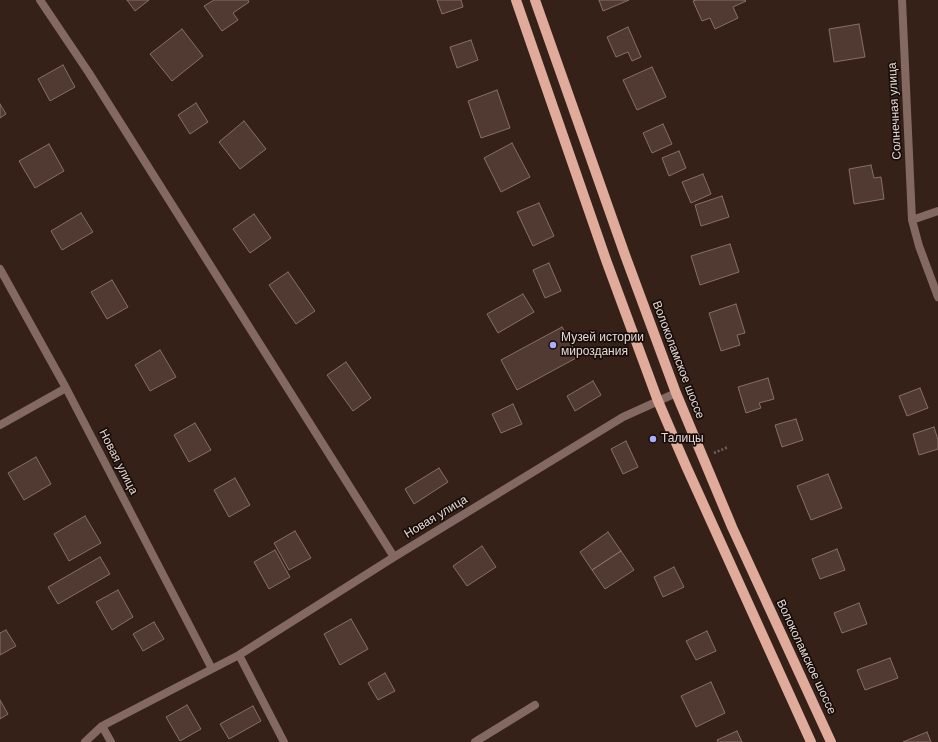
<!DOCTYPE html>
<html>
<head>
<meta charset="utf-8">
<style>
  body { margin:0 }
  canvas { display:block; background:#362119 }
</style>
</head>
<body>
<canvas width="938" height="742"></canvas>
<script>
const g = document.querySelector('canvas').getContext('2d');
g.lineJoin = 'round';
function fill(path, color) { g.fillStyle = color; g.fill(path, 'evenodd'); }
const toPath = rows => new Path2D(rows.map(r => 'M' + r).join(''));
function stroke(path, color, width, dash) { g.strokeStyle = color; g.lineWidth = width; g.lineCap = dash ? 'butt' : 'round'; g.setLineDash(dash || []); g.stroke(path); }
function label(font, color, halo, rows, align = 'center') {
  g.font = font + ' Helvetica,sans-serif'; g.lineWidth = 3.5; g.setLineDash([]); g.textBaseline = 'middle'; g.strokeStyle = halo; g.fillStyle = color; for (const [text, x, y, turn = 0] of rows) {
    g.save(); g.translate(x, y); g.rotate((+turn || 0) * Math.PI / 180); g.textAlign = isNaN(turn) ? turn : align; if (halo) g.strokeText(text, 0, 0); g.fillText(text, 0, 0); g.restore();
  }
}
const building = toPath([
  [127,0,149,0,135,11,127,0],
  [214,0,248,0,249,2,233,13,238,20,222,31,204,6,214,0],
  [437,0,461,0,463,7,442,14,437,0],
  [599,0,629,0,603,11,599,0],
  [696,0,745,0,746,1,733,7,738,18,715,29,710,18,702,21,693,1,696,0],
  [859,24,865,57,834,62,829,29,859,24],
  [628,27,641,57,632,61,628,52,616,57,607,37,628,27],
  [182,29,203,56,172,81,150,54,182,29],
  [471,40,478,60,457,68,450,47,471,40],
  [63,65,75,87,50,101,38,79,63,65],
  [652,67,666,97,637,110,623,80,652,67],
  [497,90,510,128,481,138,468,101,497,90],
  [196,103,208,122,190,134,178,115,196,103],
  [0,104,6,114,0,118,0,104],
  [244,121,266,149,240,169,219,142,244,121],
  [663,124,672,144,652,153,643,133,663,124],
  [512,143,530,177,501,192,484,158,512,143],
  [49,144,64,171,35,188,19,161,49,144],
  [679,151,686,168,669,176,662,158,679,151],
  [871,165,874,178,881,177,884,199,854,204,849,169,871,165],
  [703,174,711,194,691,203,682,182,703,174],
  [722,196,729,217,701,226,695,205,722,196],
  [539,203,554,236,533,246,517,212,539,203],
  [81,213,93,232,62,250,51,231,81,213],
  [254,214,271,238,250,253,233,229,254,214],
  [730,244,739,272,700,285,691,256,730,244],
  [549,263,561,291,545,298,533,270,549,263],
  [288,272,315,311,296,324,269,285,288,272],
  [112,280,128,307,107,319,91,292,112,280],
  [523,294,534,312,498,333,487,314,523,294],
  [736,304,745,333,737,335,740,345,721,351,709,313,736,304],
  [562,327,578,357,517,390,501,360,562,327],
  [160,350,176,377,150,391,135,365,160,350],
  [346,362,371,398,353,411,327,375,346,362],
  [768,378,774,399,759,403,761,408,746,413,738,387,768,378],
  [593,381,601,395,575,411,567,396,593,381],
  [920,388,928,408,907,416,899,396,920,388],
  [513,404,522,424,501,433,492,414,513,404],
  [796,419,803,440,782,447,775,425,796,419],
  [195,423,211,450,189,462,174,435,195,423],
  [934,427,938,440,938,449,919,455,913,434,934,427],
  [626,441,638,467,623,474,611,449,626,441],
  [36,457,51,484,24,500,8,473,36,457],
  [439,468,448,482,414,504,405,489,439,468],
  [828,474,842,508,811,520,797,486,828,474],
  [235,478,250,505,229,517,214,490,235,478],
  [85,516,101,543,69,561,54,534,85,516],
  [295,531,311,558,289,570,274,543,295,531],
  [608,532,621,551,592,570,580,552,608,532],
  [482,546,496,567,467,586,453,566,482,546],
  [837,549,845,570,820,579,812,559,837,549],
  [275,550,290,577,269,589,254,562,275,550],
  [621,551,634,570,605,589,592,570,621,551],
  [100,557,110,574,58,604,48,587,100,557],
  [674,567,684,587,663,597,654,577,674,567],
  [118,590,133,617,112,630,96,602,118,590],
  [859,603,867,624,842,633,834,613,859,603],
  [351,619,368,649,340,665,324,634,351,619],
  [154,622,164,639,143,651,133,634,154,622],
  [6,630,16,646,0,655,0,633,6,630],
  [707,631,716,651,696,660,686,641,707,631],
  [890,658,898,678,865,690,857,670,890,658],
  [385,673,395,691,378,700,368,683,385,673],
  [711,682,725,713,696,727,681,696,711,682],
  [0,700,8,714,0,719,0,700],
  [187,705,201,729,180,741,166,717,187,705],
  [253,706,261,721,229,739,220,724,253,706],
  [737,731,742,742,718,742,717,740,737,731],
  [927,732,931,742,903,742,927,732]
]);
const path = toPath([
  [714,453,728,447]
]);
const service = toPath([
  [475,742,535,705]
]);
const minor = toPath([
  [40,0,89,73,394,557],
  [902,0,912,220,919,246,938,297],
  [912,220,938,211],
  [0,269,66,388,211,667],
  [0,425,66,388],
  [239,655,284,742],
  [102,726,111,742],
  [85,742,102,726,239,655,394,557,623,417,676,393]
]);
const primary = toPath([
  [516,0,606,260,658,401,686,466,811,742],
  [535,0,625,255,676,393,732,527,831,742]
]);
const markers = [
  [553,345,4,"#a8b0fc"],
  [653,439,4,"#a8b0fc"]
];
const streetNames = [
  ["Солнечная улица",895,111,-93],
  ["Волоколамское шоссе",678,360,69],
  ["Новая улица",118,462,63],
  ["Новая улица",436,517,-31],
  ["Волоколамское шоссе",806,657,65]
];
const poiNames = [
  ["Музей истории",561,338],
  ["мироздания",561,352],
  ["Талицы",661,439]
];
fill(building, '#513a32');
stroke(building, '#886e65', 1);
stroke(path, '#715e57', 2.5, [2, 2]);
stroke(service, '#836961', 8);
stroke(minor, '#836961', 8);
stroke(primary, '#e0ab9a', 10);
for (const [x, y, r, color] of markers) { const dot = new Path2D(); dot.arc(x, y, r, 0, 2 * Math.PI); g.fillStyle = color; g.fill(dot); stroke(dot, '#170d0a', 1.5); }
label('12px', '#e6d7d2', '#170d0a', streetNames);
label('12px', '#e6d7d2', '#170d0a', poiNames, 'left');
</script>
</body>
</html>
